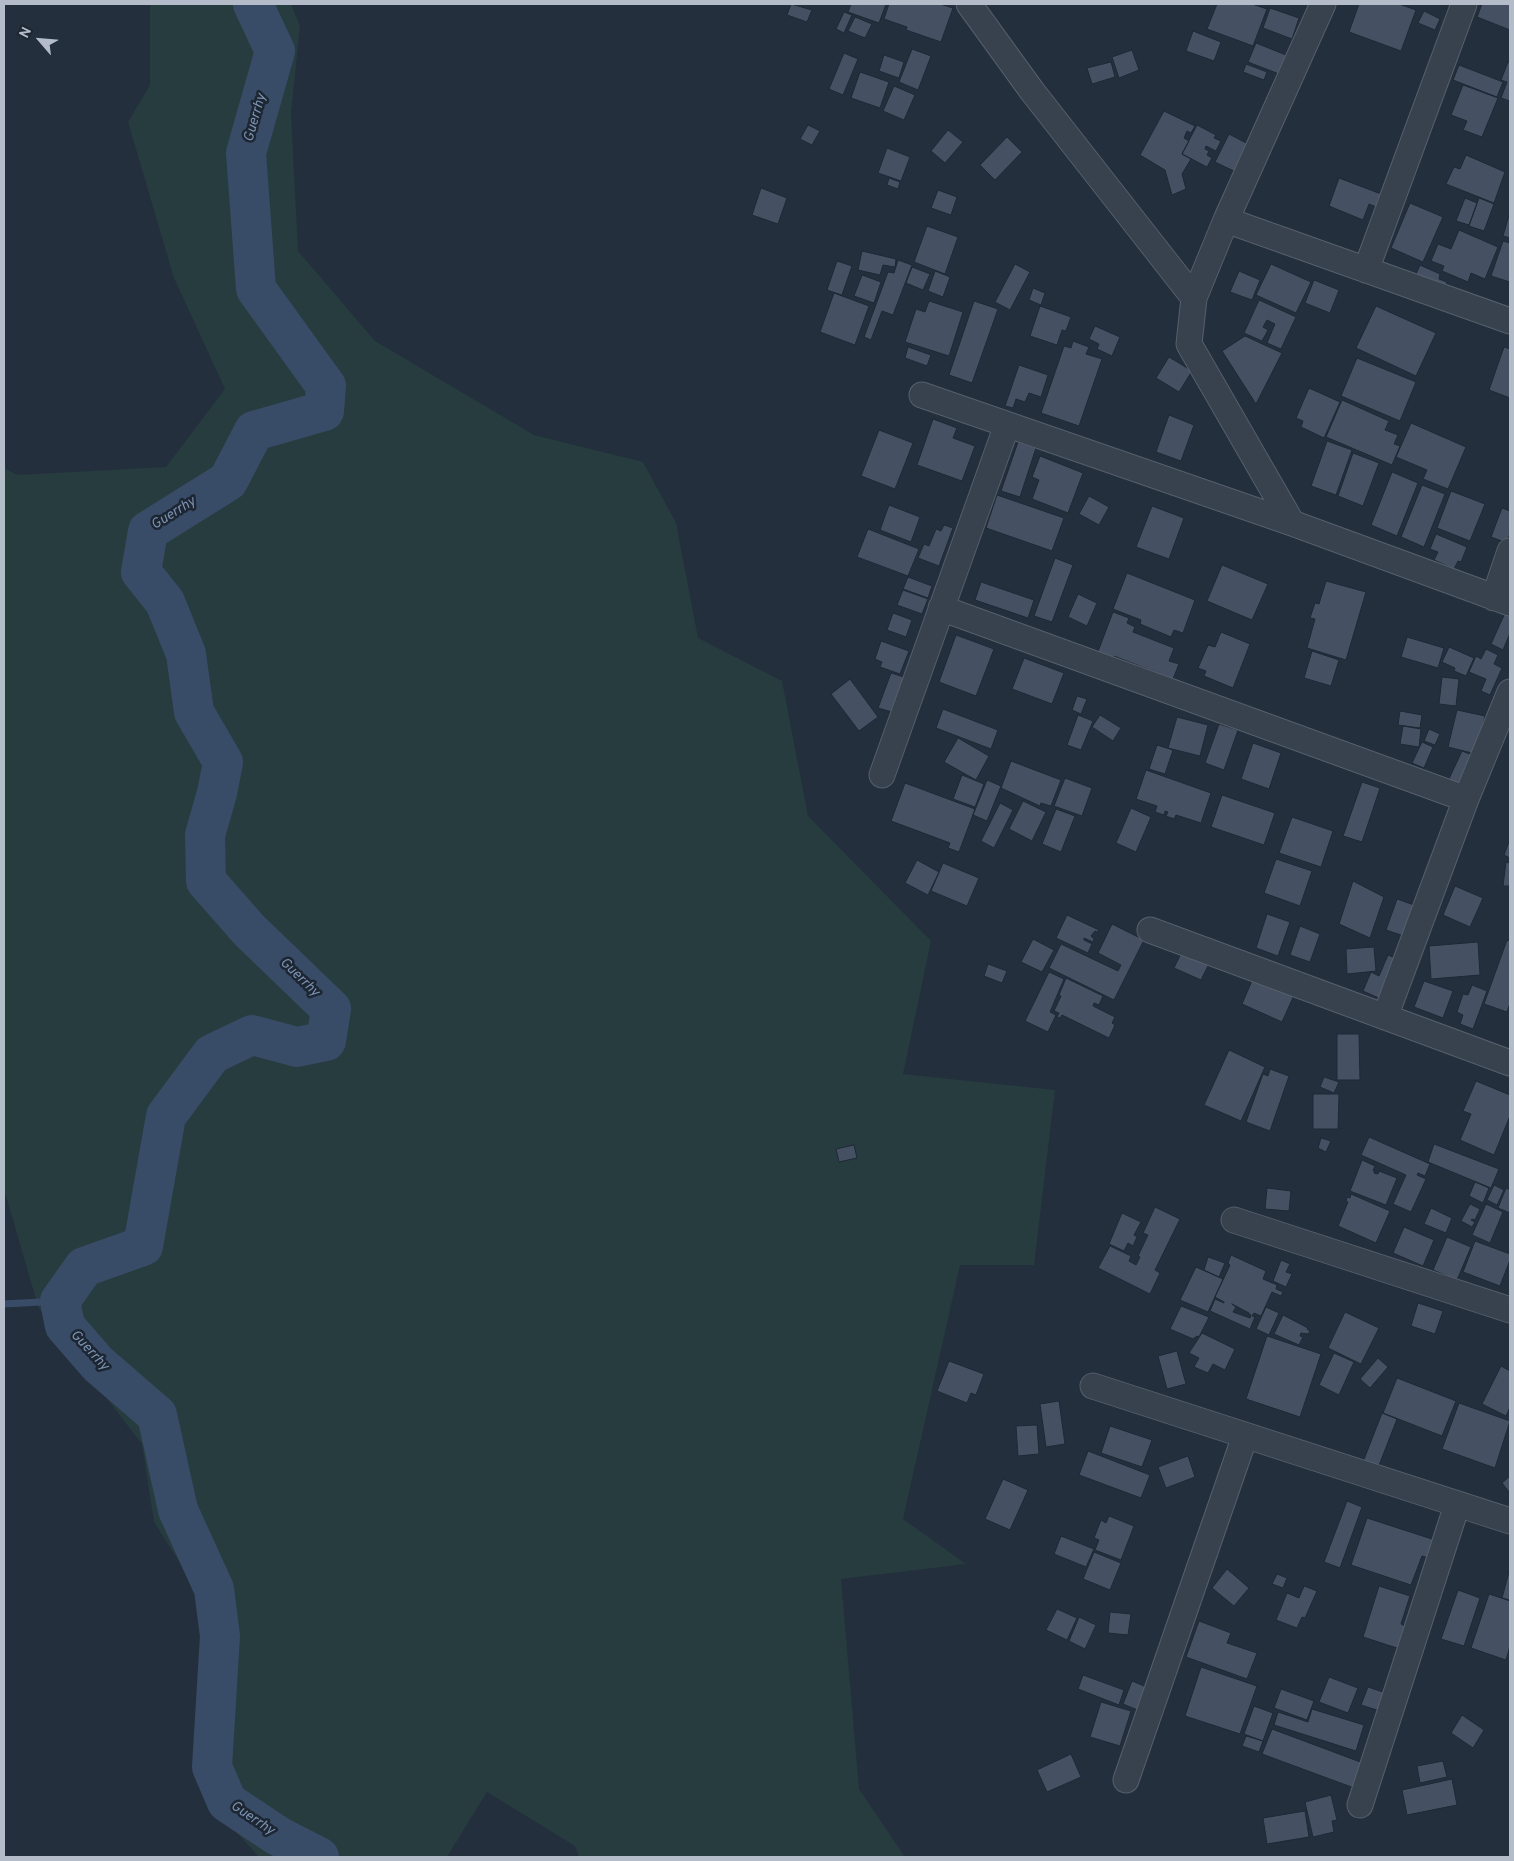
<!DOCTYPE html>
<html>
<head>
<meta charset="utf-8">
<style>
  body { margin:0 }
  #map { position:relative; width:1514px; height:1861px; overflow:hidden; background:#242f3e; font-family:Overpass,sans-serif }
  canvas { display:block }
  .frame { position:absolute; inset:0; border:5px solid #b4bcc9; pointer-events:none }
  .north { position:absolute; left:15px; top:15px; width:50px; height:50px; -webkit-text-stroke:4px #1d2633; paint-order:stroke; rotate:297deg; font-size:14px; font-weight:700; line-height:20px; text-align:center; color:#b4bcc9 }
  .north::after { content:''; display:block; margin:auto; width:18px; height:22px; background:#b4bcc9; clip-path:polygon(50% 0,100% 100%,50% 72%,0 100%) }
</style>
</head>
<body>
<div id="map">
<canvas width="1514" height="1861"></canvas>
<div class="frame"></div>
<div class="north">N</div>
</div>
<script>
const g = document.querySelector('canvas').getContext('2d');
g.lineJoin = 'round';
function fill(path, color) { g.fillStyle = color; g.fill(path, 'evenodd'); }
const toPath = rows => new Path2D(rows.map(r => 'M' + r).join(''));
function stroke(path, color, width, dash) { g.strokeStyle = color; g.lineWidth = width; g.lineCap = dash ? 'butt' : 'round'; g.setLineDash(dash || []); g.stroke(path); }
function label(font, color, halo, rows, align = 'center') {
  g.font = font + ' Overpass,sans-serif'; g.lineWidth = 5; g.setLineDash([]); g.textBaseline = 'middle'; g.strokeStyle = halo; g.fillStyle = color; for (const [text, x, y, turn = 0] of rows) {
    g.save(); g.translate(x, y); g.rotate((+turn || 0) * Math.PI / 180); g.textAlign = isNaN(turn) ? turn : align; if (halo) g.strokeText(text, 0, 0); g.fillText(text, 0, 0); g.restore();
  }
}
const green = toPath([
  [150,4,291,4,300,26,291,113,298,251,375,341,534,435,643,462,676,523,698,638,782,681,808,816,931,941,903,1074,1055,1090,1034,1265,960,1265,903,1519,966,1564,841,1579,859,1789,905,1857,579,1857,575,1846,487,1792,447,1857,259,1857,217,1811,197,1771,198,1723,208,1625,198,1591,154,1522,142,1444,105,1396,60,1344,38,1306,4,1189,4,468,17,475,166,467,225,389,174,278,128,122,150,85]
]);
const stream = toPath([
  [4,1304,60,1301]
]);
const river = toPath([
  [253,4,275,51,246,153,256,289,326,386,324,411,254,431,228,481,148,531,141,572,165,602,186,654,194,712,223,762,217,793,205,835,206,881,249,930,331,1009,326,1041,297,1047,252,1035,212,1054,166,1116,143,1246,84,1267,60,1301,65,1326,98,1364,157,1415,178,1510,214,1589,220,1636,212,1767,227,1802,278,1836,319,1857]
]);
const building = toPath([
  [791,4,812,10,807,22,787,15,791,4],
  [851,4,886,4,879,23,848,12,851,4],
  [889,4,940,4,953,8,941,42,906,30,907,27,884,19,889,4],
  [1217,4,1252,4,1267,9,1253,46,1207,29,1217,4],
  [1359,4,1399,4,1416,10,1401,51,1349,32,1359,4],
  [1482,4,1510,4,1510,30,1477,17,1482,4],
  [1270,8,1299,18,1292,39,1263,28,1270,8],
  [1424,11,1440,19,1435,30,1418,23,1424,11],
  [844,12,852,15,844,33,836,29,844,12],
  [855,17,872,24,865,38,848,31,855,17],
  [1193,31,1221,42,1214,61,1186,51,1193,31],
  [1256,43,1286,55,1279,74,1248,62,1256,43],
  [912,49,931,56,918,90,899,82,912,49],
  [1132,50,1139,70,1119,78,1112,57,1132,50],
  [844,53,858,59,843,95,829,89,844,53],
  [884,55,904,62,899,78,879,71,884,55],
  [1111,62,1115,77,1092,84,1087,68,1111,62],
  [1508,62,1510,63,1510,101,1501,98,1507,82,1501,80,1508,62],
  [1246,64,1267,72,1264,80,1243,72,1246,64],
  [1459,65,1503,82,1497,97,1453,80,1459,65],
  [860,72,889,82,880,108,851,98,860,72],
  [1463,85,1498,98,1482,137,1463,130,1467,121,1451,115,1463,85],
  [894,86,915,95,904,120,883,111,894,86],
  [1164,111,1195,126,1191,133,1187,131,1184,138,1189,141,1182,154,1191,159,1182,174,1186,189,1172,195,1165,170,1140,155,1164,111],
  [808,125,820,131,812,145,800,139,808,125],
  [1197,125,1216,135,1214,138,1221,141,1216,151,1206,146,1205,149,1209,151,1207,155,1212,158,1207,167,1182,154,1197,125],
  [948,130,963,142,945,163,931,151,948,130],
  [1229,134,1252,146,1240,174,1215,162,1229,134],
  [1007,137,1022,152,995,180,980,165,1007,137],
  [887,148,910,157,901,181,878,173,887,148],
  [1466,155,1505,172,1494,203,1446,184,1454,167,1460,169,1466,155],
  [889,178,900,182,898,189,887,185,889,178],
  [1339,178,1381,194,1376,207,1369,204,1363,220,1329,206,1339,178],
  [761,188,787,198,778,224,752,215,761,188],
  [938,190,957,197,951,215,931,208,938,190],
  [1465,198,1477,203,1469,225,1456,221,1465,198],
  [1479,198,1494,204,1484,231,1469,226,1479,198],
  [1410,203,1443,217,1423,262,1391,248,1410,203],
  [1510,212,1510,238,1503,236,1510,212],
  [927,226,958,237,945,274,914,262,927,226],
  [1459,230,1498,247,1485,279,1471,273,1468,282,1442,271,1444,266,1431,261,1438,244,1451,249,1459,230],
  [1503,241,1510,243,1510,282,1491,276,1503,241],
  [862,251,896,259,895,267,883,265,880,275,858,270,862,251],
  [898,260,912,265,893,315,882,311,871,340,864,337,888,272,894,273,898,260],
  [837,261,852,266,842,295,827,290,837,261],
  [1015,264,1030,272,1010,310,995,302,1015,264],
  [1271,264,1311,282,1296,313,1256,295,1271,264],
  [1420,265,1440,274,1439,279,1447,282,1442,293,1413,281,1420,265],
  [912,267,930,274,923,290,906,283,912,267],
  [935,271,950,277,943,297,928,291,935,271],
  [1239,271,1260,280,1252,300,1230,292,1239,271],
  [862,275,881,282,874,303,854,296,862,275],
  [1314,280,1339,290,1330,313,1305,303,1314,280],
  [1033,288,1045,293,1041,305,1029,300,1033,288],
  [834,293,869,306,855,345,820,332,834,293],
  [1259,300,1296,317,1281,349,1267,343,1275,324,1267,320,1263,327,1268,330,1262,341,1244,333,1259,300],
  [929,301,963,312,949,356,905,342,916,309,925,312,929,301],
  [974,301,998,309,972,383,949,375,974,301],
  [1040,306,1071,317,1066,331,1062,330,1057,345,1030,336,1040,306],
  [1376,306,1436,333,1416,376,1356,348,1376,306],
  [1095,326,1120,337,1112,356,1097,349,1099,344,1089,339,1095,326],
  [1245,336,1282,353,1256,404,1222,351,1245,336],
  [1073,341,1089,347,1086,354,1102,359,1079,426,1041,413,1064,346,1071,348,1073,341],
  [908,347,931,355,927,366,905,358,908,347],
  [1504,347,1510,349,1510,398,1489,390,1504,347],
  [1169,357,1192,371,1179,392,1156,378,1169,357],
  [1357,358,1416,382,1400,421,1341,396,1357,358],
  [1019,365,1048,375,1041,397,1029,393,1025,402,1016,399,1013,408,1005,406,1019,365],
  [1309,388,1340,402,1324,438,1301,427,1303,421,1296,418,1309,388],
  [1342,400,1389,421,1385,430,1398,435,1394,444,1400,446,1392,465,1326,437,1342,400],
  [1169,415,1194,425,1181,461,1156,452,1169,415],
  [933,419,957,428,953,438,975,446,962,481,917,465,933,419],
  [1411,423,1466,447,1448,489,1423,479,1427,470,1396,457,1411,423],
  [879,430,913,443,895,489,861,476,879,430],
  [1327,441,1352,450,1336,495,1311,486,1327,441],
  [1018,442,1036,448,1020,497,1001,491,1018,442],
  [1353,453,1379,463,1363,506,1338,496,1353,453],
  [1040,456,1083,473,1068,513,1032,499,1039,480,1032,477,1040,456],
  [1392,472,1418,483,1397,536,1371,525,1392,472],
  [1422,485,1445,494,1424,547,1401,537,1422,485],
  [1451,491,1485,504,1470,541,1437,528,1451,491],
  [997,495,1064,518,1052,551,986,528,997,495],
  [1089,496,1109,507,1099,525,1079,514,1089,496],
  [889,505,920,517,911,542,880,530,889,505],
  [1152,506,1184,518,1169,559,1136,547,1152,506],
  [1502,508,1510,511,1510,533,1507,543,1491,537,1502,508],
  [944,525,953,528,939,566,918,558,924,544,929,546,936,529,941,531,944,525],
  [868,529,919,549,908,576,857,557,868,529],
  [1436,534,1467,547,1461,562,1458,561,1454,569,1434,560,1438,552,1430,549,1436,534],
  [1055,558,1073,565,1052,622,1034,616,1055,558],
  [1222,565,1268,584,1252,620,1207,601,1222,565],
  [1127,573,1195,600,1183,633,1174,630,1171,637,1140,624,1141,620,1113,609,1127,573],
  [908,577,932,586,928,598,903,589,908,577],
  [1326,581,1366,592,1346,660,1307,648,1315,619,1310,618,1315,603,1319,604,1326,581],
  [981,582,1034,600,1028,618,975,600,981,582],
  [903,590,928,599,922,614,897,605,903,590],
  [1078,594,1097,603,1087,626,1068,617,1078,594],
  [1113,612,1129,618,1127,623,1135,627,1133,632,1174,648,1169,661,1179,664,1173,679,1114,656,1113,660,1097,654,1113,612],
  [893,613,912,620,906,637,887,630,893,613],
  [1505,613,1510,615,1510,633,1503,650,1491,644,1505,613],
  [1221,632,1250,644,1233,688,1204,676,1206,671,1198,668,1208,645,1215,647,1221,632],
  [956,635,994,649,976,696,939,682,956,635],
  [1407,637,1444,648,1438,668,1401,657,1407,637],
  [881,641,909,651,900,674,880,667,882,662,875,659,881,641],
  [1449,647,1474,658,1466,676,1454,671,1455,668,1442,662,1449,647],
  [1486,649,1498,655,1494,664,1502,668,1490,695,1481,691,1486,679,1469,672,1476,656,1481,659,1486,649],
  [1312,651,1339,660,1331,686,1304,678,1312,651],
  [1024,658,1064,673,1052,704,1012,689,1024,658],
  [891,673,904,677,892,712,878,708,891,673],
  [1442,677,1459,679,1456,706,1439,704,1442,677],
  [850,679,878,717,859,731,831,694,850,679],
  [1077,696,1087,699,1081,714,1072,710,1077,696],
  [943,709,998,730,991,749,936,728,943,709],
  [1457,710,1485,716,1476,754,1448,747,1457,710],
  [1400,711,1422,715,1420,728,1398,725,1400,711],
  [1078,715,1093,721,1081,750,1067,745,1078,715],
  [1100,715,1121,728,1113,741,1092,727,1100,715],
  [1177,717,1208,725,1200,756,1168,748,1177,717],
  [1219,724,1238,730,1224,770,1205,763,1219,724],
  [1403,726,1421,729,1419,747,1400,744,1403,726],
  [1429,729,1440,734,1435,745,1424,741,1429,729],
  [958,738,989,756,976,780,944,762,958,738],
  [1422,742,1433,747,1424,768,1412,763,1422,742],
  [1253,743,1281,753,1269,789,1241,779,1253,743],
  [1157,745,1173,750,1165,774,1149,769,1157,745],
  [1462,751,1477,757,1464,788,1448,781,1462,751],
  [1011,761,1061,780,1051,806,1041,803,1040,806,1001,788,1011,761],
  [1146,770,1211,793,1201,823,1176,815,1174,819,1166,816,1168,812,1165,811,1164,815,1155,812,1157,806,1136,799,1146,770],
  [962,775,984,784,975,807,953,799,962,775],
  [1065,778,1092,788,1082,816,1054,806,1065,778],
  [987,780,1001,786,987,821,973,815,987,780],
  [1362,782,1380,788,1362,842,1343,836,1362,782],
  [905,783,975,809,959,852,948,848,950,843,891,821,905,783],
  [1222,795,1275,813,1264,845,1211,827,1222,795],
  [1023,801,1046,812,1032,841,1009,829,1023,801],
  [1000,803,1013,810,994,848,981,841,1000,803],
  [1131,808,1151,817,1136,852,1116,843,1131,808],
  [1056,809,1075,816,1061,852,1042,844,1056,809],
  [1292,817,1333,831,1321,867,1279,853,1292,817],
  [1510,839,1510,858,1504,855,1510,839],
  [1276,859,1312,871,1300,906,1264,893,1276,859],
  [917,860,939,872,928,895,905,883,917,860],
  [1506,862,1510,863,1510,886,1503,886,1506,862],
  [943,863,979,878,967,906,931,891,943,863],
  [1353,881,1384,897,1370,938,1339,924,1353,881],
  [1455,886,1483,898,1470,927,1443,915,1455,886],
  [1397,899,1414,905,1404,936,1386,930,1397,899],
  [1267,914,1290,922,1278,956,1256,948,1267,914],
  [1067,915,1099,930,1097,932,1095,931,1091,936,1094,939,1093,942,1084,938,1084,940,1092,944,1088,953,1056,938,1067,915],
  [1112,924,1144,940,1114,1000,1049,968,1061,944,1118,971,1121,965,1098,953,1112,924],
  [1300,926,1320,934,1310,962,1290,955,1300,926],
  [1033,939,1054,950,1042,972,1021,962,1033,939],
  [1507,940,1510,941,1510,1003,1507,1012,1484,1004,1507,940],
  [1478,942,1480,975,1431,979,1429,946,1478,942],
  [1185,945,1212,958,1201,980,1174,968,1185,945],
  [1374,947,1376,971,1347,974,1346,949,1374,947],
  [1388,955,1400,960,1383,1000,1363,991,1371,972,1379,976,1388,955],
  [988,964,1007,971,1002,983,984,976,988,964],
  [1049,972,1064,979,1050,1012,1056,1015,1048,1032,1025,1021,1049,972],
  [1254,976,1295,993,1282,1022,1242,1004,1254,976],
  [1066,978,1103,996,1099,1005,1094,1003,1093,1006,1115,1017,1112,1023,1115,1025,1109,1038,1062,1015,1060,1018,1057,1017,1059,1013,1054,1011,1061,996,1059,995,1066,978],
  [1424,981,1453,991,1443,1018,1414,1007,1424,981],
  [1472,985,1487,991,1473,1029,1460,1024,1463,1015,1457,1012,1463,994,1468,995,1472,985],
  [1337,1034,1359,1034,1360,1080,1337,1080,1337,1034],
  [1229,1050,1265,1067,1241,1121,1204,1105,1229,1050],
  [1270,1069,1289,1076,1270,1131,1246,1122,1263,1074,1268,1076,1270,1069],
  [1324,1077,1339,1082,1334,1093,1320,1087,1324,1077],
  [1476,1081,1510,1095,1510,1116,1494,1155,1460,1140,1471,1114,1463,1111,1476,1081],
  [1313,1094,1339,1094,1338,1129,1313,1129,1313,1094],
  [1369,1137,1430,1164,1425,1176,1418,1173,1417,1175,1426,1179,1411,1212,1393,1204,1406,1175,1361,1155,1369,1137],
  [1321,1138,1331,1141,1326,1152,1318,1148,1321,1138],
  [1434,1144,1499,1169,1491,1188,1428,1162,1434,1144],
  [854,1145,857,1158,839,1162,836,1149,854,1145],
  [1362,1160,1375,1166,1373,1171,1375,1171,1374,1173,1378,1174,1379,1171,1397,1178,1386,1205,1350,1191,1362,1160],
  [1475,1182,1489,1188,1483,1203,1469,1196,1475,1182],
  [1494,1185,1504,1190,1497,1205,1487,1200,1494,1185],
  [1267,1188,1291,1191,1289,1211,1265,1209,1267,1188],
  [1506,1188,1510,1190,1510,1213,1498,1208,1506,1188],
  [1351,1194,1390,1211,1376,1243,1338,1226,1348,1202,1346,1201,1347,1197,1350,1198,1351,1194],
  [1470,1204,1480,1209,1475,1220,1472,1219,1471,1220,1475,1222,1472,1227,1461,1221,1470,1204],
  [1486,1204,1503,1212,1490,1243,1472,1235,1486,1204],
  [1155,1207,1180,1219,1155,1270,1160,1273,1150,1294,1098,1268,1110,1246,1131,1256,1129,1261,1136,1265,1140,1257,1138,1256,1148,1235,1143,1233,1155,1207],
  [1431,1208,1452,1218,1446,1233,1424,1224,1431,1208],
  [1122,1213,1141,1222,1134,1235,1137,1237,1133,1246,1128,1243,1124,1251,1109,1244,1122,1213],
  [1404,1227,1434,1240,1423,1266,1393,1253,1404,1227],
  [1447,1237,1471,1247,1457,1280,1433,1270,1447,1237],
  [1475,1241,1510,1254,1510,1260,1500,1286,1463,1272,1475,1241],
  [1231,1255,1266,1271,1263,1279,1277,1285,1276,1289,1283,1292,1281,1296,1272,1292,1261,1316,1254,1313,1252,1316,1255,1317,1250,1329,1210,1311,1215,1299,1224,1303,1224,1302,1215,1297,1230,1265,1228,1263,1231,1255],
  [1232,1304,1249,1313,1249,1314,1251,1315,1250,1318,1233,1312,1236,1307,1232,1304],
  [1208,1257,1225,1263,1219,1277,1204,1270,1208,1257],
  [1281,1260,1290,1264,1286,1272,1292,1274,1286,1287,1273,1281,1281,1260],
  [1196,1267,1223,1279,1208,1312,1180,1300,1196,1267],
  [1418,1303,1443,1311,1435,1334,1411,1326,1418,1303],
  [1181,1306,1209,1317,1199,1337,1197,1336,1193,1339,1170,1329,1181,1306],
  [1266,1307,1279,1313,1269,1335,1256,1329,1266,1307],
  [1345,1312,1379,1328,1361,1364,1328,1348,1345,1312],
  [1283,1315,1308,1328,1307,1329,1310,1331,1308,1334,1301,1333,1300,1336,1303,1337,1299,1345,1274,1334,1283,1315],
  [1202,1333,1235,1349,1225,1370,1213,1364,1208,1373,1194,1367,1199,1358,1189,1353,1202,1333],
  [1267,1336,1321,1354,1300,1417,1246,1399,1267,1336],
  [1177,1351,1186,1384,1167,1389,1158,1356,1177,1351],
  [1334,1353,1354,1362,1339,1395,1319,1385,1334,1353],
  [1378,1358,1388,1367,1370,1388,1360,1379,1378,1358],
  [949,1361,984,1374,976,1395,971,1393,967,1403,937,1391,949,1361],
  [1501,1366,1510,1371,1510,1407,1506,1416,1482,1404,1501,1366],
  [1397,1378,1456,1401,1442,1436,1383,1413,1397,1378],
  [1059,1401,1065,1444,1046,1447,1040,1404,1059,1401],
  [1459,1403,1510,1421,1495,1468,1442,1449,1459,1403],
  [1382,1413,1397,1419,1378,1468,1363,1462,1382,1413],
  [1037,1425,1039,1454,1018,1456,1016,1426,1037,1425],
  [1110,1426,1152,1440,1142,1467,1101,1453,1110,1426],
  [1088,1451,1150,1475,1141,1498,1079,1475,1088,1451],
  [1188,1456,1195,1477,1166,1488,1158,1467,1188,1456],
  [1510,1476,1510,1493,1502,1483,1510,1476],
  [1003,1479,1028,1490,1010,1530,985,1519,1003,1479],
  [1347,1501,1362,1507,1340,1568,1324,1562,1347,1501],
  [1109,1516,1134,1526,1121,1560,1095,1550,1099,1540,1094,1538,1101,1520,1106,1523,1109,1516],
  [1367,1518,1438,1541,1432,1559,1422,1556,1411,1585,1351,1565,1367,1518],
  [1061,1536,1094,1549,1086,1567,1054,1554,1061,1536],
  [1094,1552,1121,1563,1110,1590,1083,1579,1094,1552],
  [1510,1568,1510,1600,1502,1598,1510,1568],
  [1227,1569,1249,1588,1234,1606,1212,1588,1227,1569],
  [1277,1574,1287,1578,1283,1588,1272,1584,1277,1574],
  [1304,1586,1317,1591,1305,1618,1302,1617,1297,1628,1276,1620,1287,1593,1299,1598,1304,1586],
  [1379,1586,1410,1596,1401,1624,1407,1627,1400,1649,1363,1637,1379,1586],
  [1458,1590,1480,1598,1464,1646,1441,1639,1458,1590],
  [1489,1594,1510,1601,1510,1646,1506,1660,1471,1648,1489,1594],
  [1057,1609,1077,1618,1067,1640,1046,1630,1057,1609],
  [1110,1612,1131,1614,1128,1635,1108,1633,1110,1612],
  [1079,1617,1096,1625,1085,1649,1069,1641,1079,1617],
  [1199,1621,1231,1633,1227,1643,1257,1653,1247,1679,1186,1657,1199,1621],
  [1201,1667,1257,1686,1240,1734,1185,1716,1201,1667],
  [1083,1675,1124,1690,1119,1705,1078,1689,1083,1675],
  [1329,1677,1358,1688,1348,1713,1319,1702,1329,1677],
  [1132,1681,1149,1688,1140,1711,1123,1704,1132,1681],
  [1368,1687,1389,1694,1383,1712,1361,1705,1368,1687],
  [1281,1689,1314,1701,1307,1720,1274,1708,1281,1689],
  [1101,1702,1131,1711,1120,1746,1090,1737,1101,1702],
  [1254,1706,1273,1713,1263,1741,1244,1734,1254,1706],
  [1312,1709,1364,1725,1356,1751,1274,1725,1278,1712,1308,1722,1312,1709],
  [1462,1715,1484,1730,1473,1748,1451,1733,1462,1715],
  [1272,1729,1363,1763,1354,1788,1262,1754,1272,1729],
  [1246,1736,1263,1741,1259,1752,1242,1746,1246,1736],
  [1071,1754,1081,1777,1047,1792,1037,1770,1071,1754],
  [1443,1761,1447,1777,1420,1783,1417,1766,1443,1761],
  [1452,1779,1457,1805,1407,1815,1402,1790,1452,1779],
  [1331,1795,1337,1820,1332,1821,1334,1832,1313,1837,1305,1802,1331,1795],
  [1305,1811,1309,1837,1267,1844,1263,1818,1305,1811]
]);
const minor = toPath([
  [969,4,1032,91,1194,298,1189,344,1292,523],
  [1226,220,1510,321],
  [1366,270,1464,4],
  [1194,298,1226,220,1323,4],
  [922,395,1292,523,1510,603],
  [1494,598,1510,551],
  [941,608,1466,799],
  [882,775,1007,425],
  [1150,930,1510,1063],
  [1385,1017,1466,799,1510,692],
  [1234,1220,1510,1310],
  [1093,1386,1510,1521],
  [1126,1780,1245,1436],
  [1360,1805,1457,1505]
]);
const waterNames = [
  ["Guerrhy",256,118,-74],
  ["Guerrhy",174,514,-32],
  ["Guerrhy",299,978,44],
  ["Guerrhy",89,1351,47],
  ["Guerrhy",252,1819,34]
];
fill(green, '#263c3f');
stroke(stream, '#394c67', 7);
stroke(river, '#394c67', 40);
fill(building, '#455162');
stroke(building, '#1f2835', 1);
stroke(minor, '#565f6c', 27);
stroke(minor, '#38414e', 25);
label('italic 14px', '#7c92b1', '#1d2633', waterNames);
</script>
</body>
</html>
